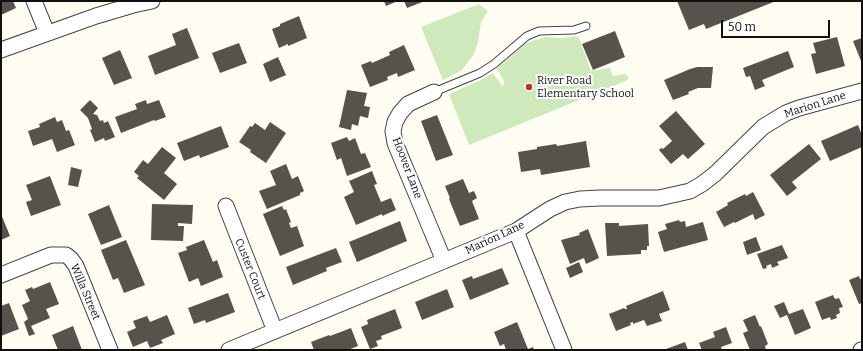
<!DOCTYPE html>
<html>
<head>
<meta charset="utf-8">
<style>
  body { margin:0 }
  #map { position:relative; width:863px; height:351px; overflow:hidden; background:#fffdf2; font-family:Bitter,serif }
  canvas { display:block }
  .frame { position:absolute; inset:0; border:2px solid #101010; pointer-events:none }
  .scale { position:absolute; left:721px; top:20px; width:109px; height:18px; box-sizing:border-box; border:2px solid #101010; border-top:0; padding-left:5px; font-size:12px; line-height:14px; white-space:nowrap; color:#101010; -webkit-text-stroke:3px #fff; paint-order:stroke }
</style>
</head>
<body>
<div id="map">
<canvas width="863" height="351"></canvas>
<div class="frame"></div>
<div class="scale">50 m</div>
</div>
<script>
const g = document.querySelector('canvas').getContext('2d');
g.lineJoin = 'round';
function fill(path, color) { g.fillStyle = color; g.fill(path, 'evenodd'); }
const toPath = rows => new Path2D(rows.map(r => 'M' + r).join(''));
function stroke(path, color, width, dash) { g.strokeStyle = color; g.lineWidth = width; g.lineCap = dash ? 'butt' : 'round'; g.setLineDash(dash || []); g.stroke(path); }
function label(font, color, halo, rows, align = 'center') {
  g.font = font + ' Bitter,serif'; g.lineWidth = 4; g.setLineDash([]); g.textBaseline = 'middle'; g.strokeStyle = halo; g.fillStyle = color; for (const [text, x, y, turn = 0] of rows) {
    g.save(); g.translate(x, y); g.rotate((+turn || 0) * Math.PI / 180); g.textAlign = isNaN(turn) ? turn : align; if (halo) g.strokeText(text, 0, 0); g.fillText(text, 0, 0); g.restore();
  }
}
const green = toPath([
  [479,4,488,11,481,22,478,42,474,54,462,70,443,80,421,27],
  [576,36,579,38,591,71,610,68,613,76,625,74,628,76,628,80,469,145,449,94,481,80,493,73,503,87,504,81,497,69,525,44,532,41,546,37,562,38]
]);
const building = toPath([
  [1,1,13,1,16,8,1,15],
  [384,1,398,1,386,6],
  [404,1,425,1,407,8],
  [677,1,776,1,706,29,704,24,689,30],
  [299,16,307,38,288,46,288,44,279,48,272,29,280,26,280,24],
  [187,28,199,58,155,75,148,56,176,45,172,34],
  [615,31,625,57,593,70,582,44],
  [837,37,845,66,816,74,811,54,816,53,813,43],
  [862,38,862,60,861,61,853,41],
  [239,43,247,63,220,73,212,53],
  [404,45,415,70,398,77,397,73,387,77,388,80,370,87,361,65,371,61,372,63,390,55,389,52],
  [120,50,132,78,114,85,102,58],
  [788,51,794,67,762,80,765,86,755,90,750,76,746,77,743,68],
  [278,57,286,75,270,82,263,64],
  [697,67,713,67,711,88,698,88,688,92,689,94,673,100,664,80,690,69],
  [347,90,367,93,364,106,370,107,368,118,360,116,358,126,352,124,351,130,339,127],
  [90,100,98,108,93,114,97,115,100,121,103,120,104,123,108,121,115,137,105,141,104,138,95,142,90,130,92,129,88,118,80,110],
  [146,100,147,104,159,100,166,117,155,121,154,120,121,133,115,117,137,109,135,104],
  [676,111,705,144,688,159,683,154,671,164,659,150,661,148,663,149,672,141,659,126],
  [437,115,453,155,436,161,421,121],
  [55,117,57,122,62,120,66,131,69,130,75,145,57,152,52,139,33,146,28,131,40,127,39,124],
  [270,122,286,133,266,163,250,152,251,150,239,142,250,126,252,127,255,123,265,130],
  [858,125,862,135,862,147,830,161,821,141],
  [221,126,229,147,200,158,199,155,184,161,177,143],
  [347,137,349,141,355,138,361,154,365,153,371,167,347,176,341,158,337,160,331,143],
  [586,141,590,167,541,175,540,169,521,172,518,152,537,149,537,147,556,144,557,146],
  [809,144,821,159,792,182,797,188,787,196,770,175],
  [162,147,176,158,164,173,177,184,164,200,137,178,139,176,134,172,143,160,148,164],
  [286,164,292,179,298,176,304,191,300,193,300,195,267,209,259,191,276,185,270,171],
  [71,167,82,170,78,187,68,185],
  [372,171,377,184,374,185,381,202,391,198,396,210,382,216,382,214,356,225,344,197,354,192,349,181],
  [50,176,61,205,31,216,26,202,32,200,26,185],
  [463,179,469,193,474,191,477,198,472,201,479,219,460,226,449,199,450,198,445,186],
  [753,192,765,215,755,220,753,214,735,223,734,222,724,227,716,212,728,205,727,203,745,194,746,196],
  [152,204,193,205,192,224,178,223,178,226,184,226,183,241,151,240],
  [109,205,122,237,101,245,88,214],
  [282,206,284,210,286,209,291,222,289,223,291,228,297,226,304,246,280,256,263,214],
  [1,214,10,236,1,240],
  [679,220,680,222,685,221,686,227,703,222,708,240,664,252,658,232,667,229,665,224],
  [400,221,407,241,357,262,349,242],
  [605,223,619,223,619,226,648,224,649,246,647,246,647,250,641,250,641,254,607,256],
  [588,229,599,258,586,264,584,258,570,264,561,240,580,235,579,233],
  [756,237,761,250,747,255,743,242],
  [126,240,145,285,124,293,118,278,113,280,101,250],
  [204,240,213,262,217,260,223,277,201,286,198,278,189,282,178,253,187,250,186,247],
  [782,245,788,258,777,262,779,265,772,268,771,264,766,266,767,268,763,269,757,254],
  [336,248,342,262,326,268,327,271,293,285,286,267],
  [579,262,583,272,570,278,566,268],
  [502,268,509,284,470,300,462,280,472,276,473,279],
  [859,276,860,279,862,279,862,303,859,304,849,280],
  [50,282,59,304,46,309,50,318,31,326,35,334,29,336,24,322,28,319,22,305,30,301,25,290,32,287,33,289],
  [447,289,454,307,422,320,415,302],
  [663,291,670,310,659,314,662,321,647,326,644,320,633,324,633,322,630,323,631,325,616,331,609,314,624,308,625,309,627,309,626,306],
  [228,293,235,312,206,323,205,320,194,324,188,308],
  [833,295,835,299,839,298,843,307,839,308,840,313,836,315,837,318,831,320,830,317,822,320,815,302],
  [784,302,789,314,803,309,811,328,795,335,787,315,780,318,774,306],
  [9,303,19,329,1,336,1,306],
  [395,309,402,328,381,336,382,339,376,341,378,346,370,349,361,327,368,324,367,320],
  [167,315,175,334,161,340,163,343,150,348,147,341,133,347,127,332,136,328,133,321,147,316,150,322],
  [755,315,760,327,761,326,768,344,765,346,766,350,750,350,743,333,748,331,743,320],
  [517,322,528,349,533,347,534,350,506,350,504,344,500,346,494,332],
  [73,326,82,350,58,350,52,335],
  [726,327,732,343,721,347,722,350,702,350,699,343,715,337,713,332],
  [351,328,358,346,348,350,314,350,311,342,329,335,330,336],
  [685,342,688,350,667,350,666,349]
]);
const lane = toPath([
  [434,92,480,73,494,64,527,36,539,31,574,30,586,26]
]);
const street = toPath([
  [34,1,47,33],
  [1,50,96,16,133,5,152,1],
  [434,92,408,104,400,113,395,122,393,131,395,143,444,261],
  [226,206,275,331],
  [516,231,564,350],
  [1,275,51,255,66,255,71,259,76,266,110,350],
  [229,350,516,231,550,209,565,202,580,199,600,198,659,198,690,191,702,184,715,174,763,127,776,119,786,113,799,108,862,91],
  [861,350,862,350]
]);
const markers = [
  [529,87,4,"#bd312a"]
];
const poiNames = [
  ["River Road",537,81],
  ["Elementary School",537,94]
];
const streetNames = [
  ["Marion Lane",815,105,-18],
  ["Hoover Lane",407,168,69],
  ["Marion Lane",495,238,-25],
  ["Custer Court",250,269,68],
  ["Willa Street",85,292,67]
];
fill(green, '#cfe9bc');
fill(building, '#58524c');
stroke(lane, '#434343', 9);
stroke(street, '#434343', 17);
stroke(lane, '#fff', 7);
stroke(street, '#fff', 15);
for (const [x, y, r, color] of markers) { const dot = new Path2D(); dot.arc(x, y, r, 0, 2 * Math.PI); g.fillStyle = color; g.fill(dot); stroke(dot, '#fff', 1.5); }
label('11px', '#101010', '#fff', poiNames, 'left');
label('11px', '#101010', '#fff', streetNames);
</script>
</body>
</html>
